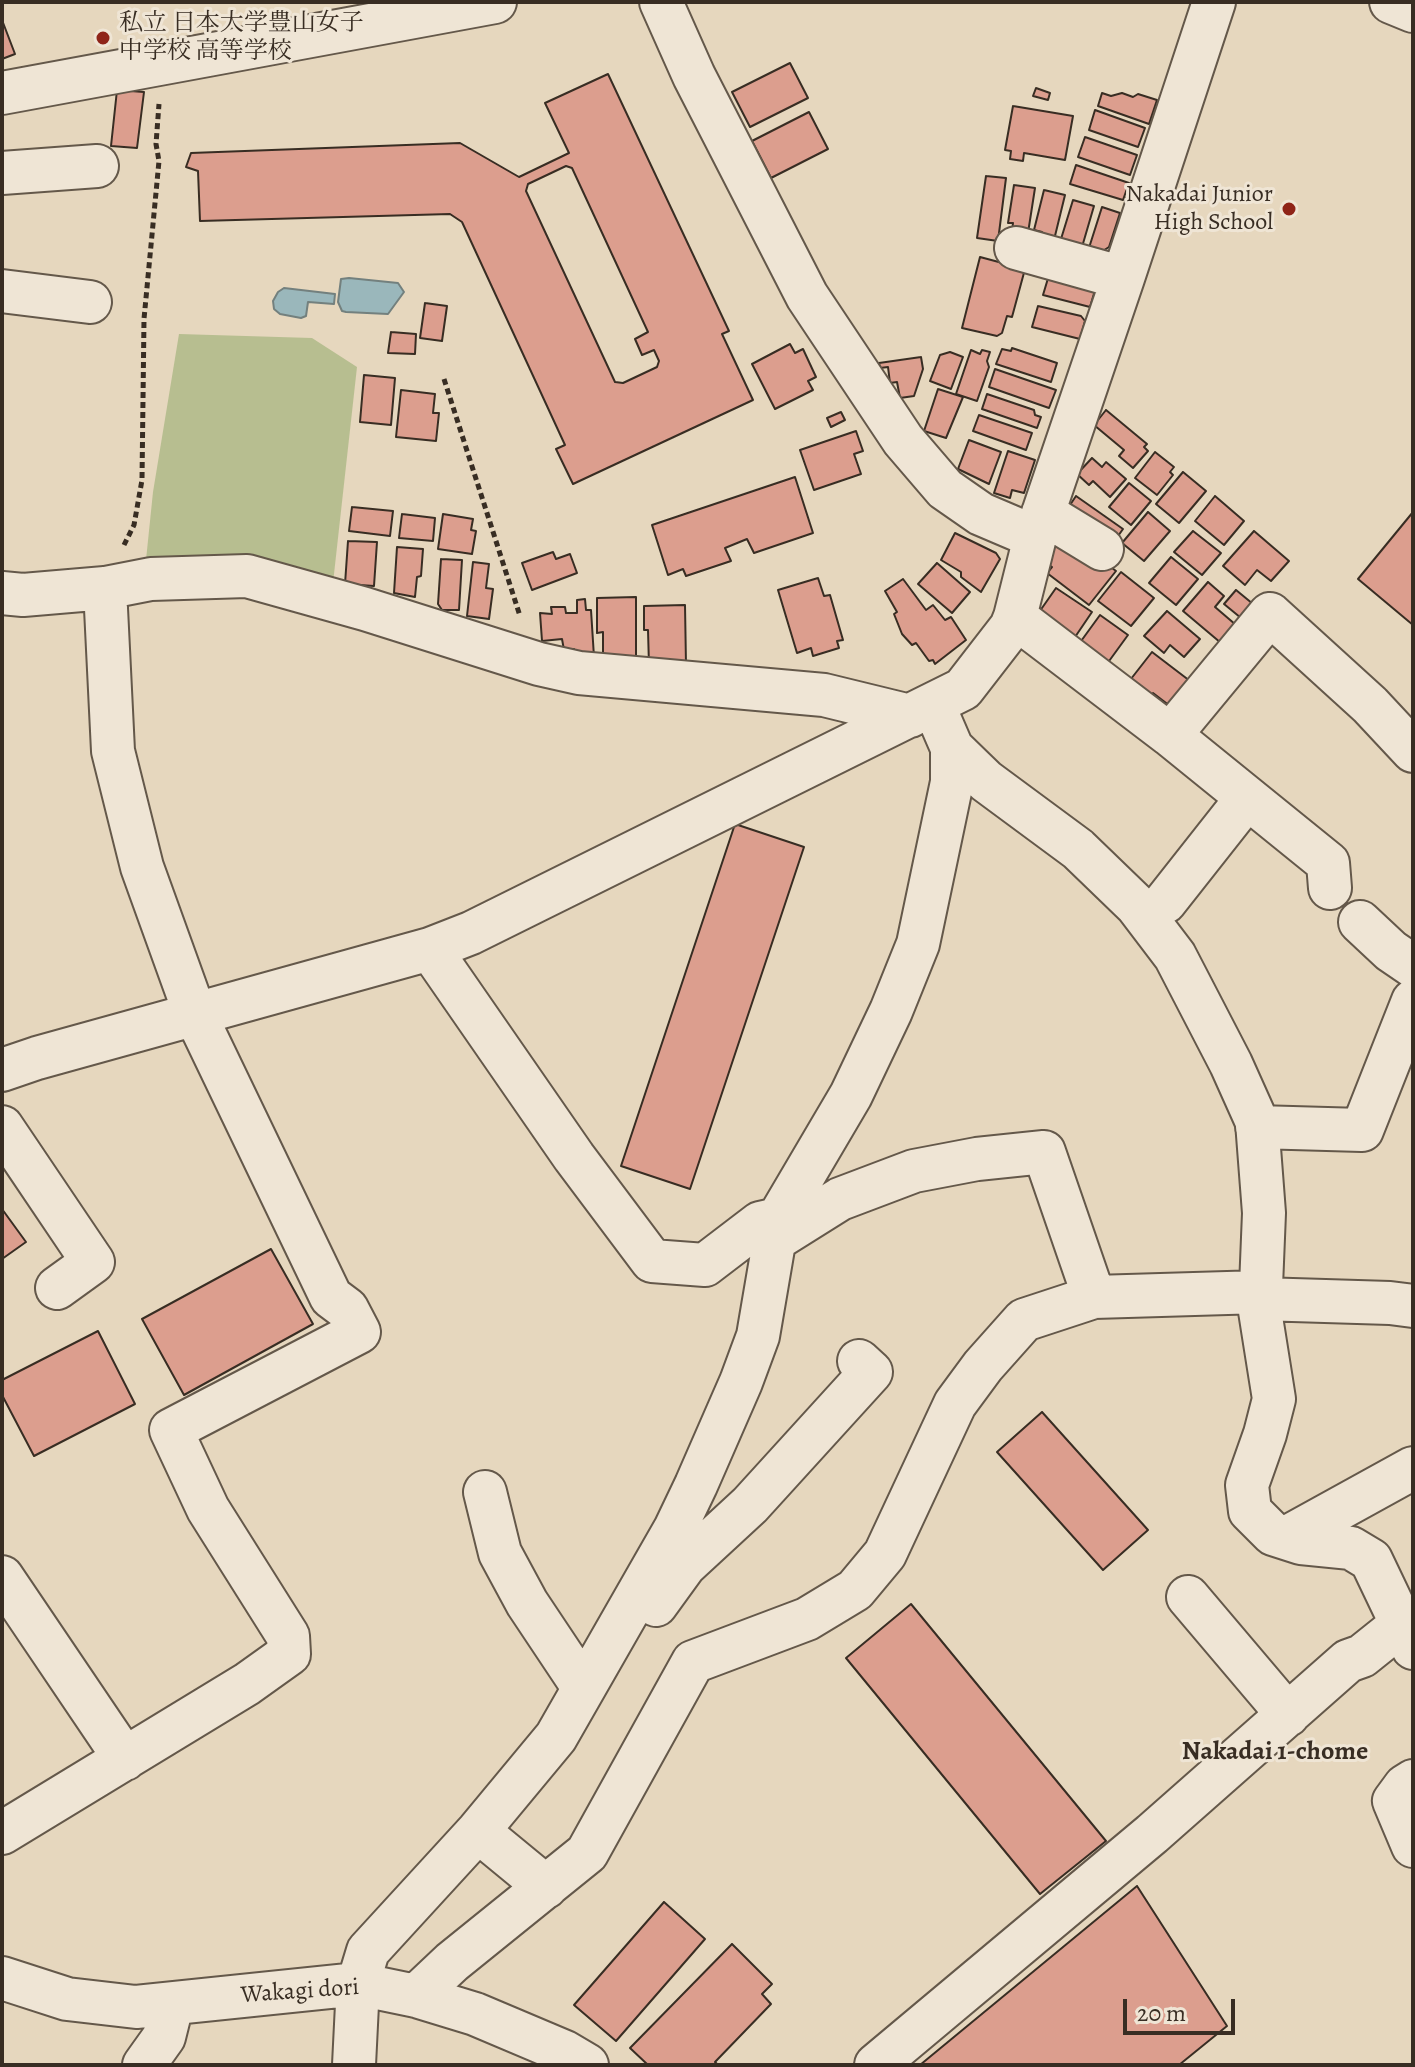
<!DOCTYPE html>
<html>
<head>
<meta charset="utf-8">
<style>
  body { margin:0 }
  #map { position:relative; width:1415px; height:2067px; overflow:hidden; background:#e6d7be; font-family:Alegreya,serif }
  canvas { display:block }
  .frame { position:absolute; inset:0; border:4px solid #382d23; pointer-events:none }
  .scale { position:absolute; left:1123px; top:1999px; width:112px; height:36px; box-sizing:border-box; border:4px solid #382d23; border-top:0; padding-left:10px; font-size:24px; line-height:28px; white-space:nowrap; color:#382d23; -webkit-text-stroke:6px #efe5d5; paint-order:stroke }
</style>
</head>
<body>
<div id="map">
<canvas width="1415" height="2067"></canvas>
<div class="frame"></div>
<div class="scale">20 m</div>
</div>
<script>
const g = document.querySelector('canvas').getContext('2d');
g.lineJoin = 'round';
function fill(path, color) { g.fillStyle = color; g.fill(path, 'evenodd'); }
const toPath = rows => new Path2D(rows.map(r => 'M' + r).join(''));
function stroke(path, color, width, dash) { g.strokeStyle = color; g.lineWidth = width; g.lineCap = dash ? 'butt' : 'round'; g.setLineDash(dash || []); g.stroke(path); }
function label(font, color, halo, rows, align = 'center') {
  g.font = font + ' Alegreya,"Noto Serif JP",serif'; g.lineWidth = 6; g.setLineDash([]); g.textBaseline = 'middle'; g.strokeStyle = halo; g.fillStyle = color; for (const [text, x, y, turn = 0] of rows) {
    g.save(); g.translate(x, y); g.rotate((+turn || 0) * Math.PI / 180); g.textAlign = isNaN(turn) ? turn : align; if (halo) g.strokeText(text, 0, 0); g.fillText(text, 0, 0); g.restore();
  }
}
const green = toPath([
  [179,334,312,338,357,367,333,583,146,560,153,492]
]);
const water = toPath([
  [349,278,398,283,404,292,388,314,346,312,342,311,338,302,341,279,349,278],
  [284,288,335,294,334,304,308,302,306,316,301,318,280,314,274,309,273,301,278,292,284,288]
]);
const building = toPath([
  [2,20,15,54,2,59,2,20],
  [790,63,808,98,750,127,732,92,790,63],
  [608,74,729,331,722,334,753,400,573,484,556,449,565,445,462,222,450,214,200,221,198,171,186,167,191,153,460,143,519,177,569,153,545,103,608,74],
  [566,166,572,168,648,332,635,339,642,355,654,350,659,361,657,367,623,383,615,382,526,191,528,184,566,166],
  [1036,88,1050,93,1048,100,1033,96,1036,88],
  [117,90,144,92,137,148,111,146,117,90],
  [1102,93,1111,96,1122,93,1133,97,1138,94,1157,100,1149,124,1098,106,1102,93],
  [1013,106,1073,116,1065,160,1024,153,1023,161,1010,159,1011,151,1005,150,1013,106],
  [1095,110,1145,128,1138,147,1089,130,1095,110],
  [809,112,828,149,771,178,752,141,809,112],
  [1085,137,1137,155,1130,175,1078,157,1085,137],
  [1076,165,1129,183,1123,200,1070,184,1076,165],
  [986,176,1006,178,998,241,977,238,986,176],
  [1014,185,1035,188,1028,233,1012,231,1013,223,1008,223,1014,185],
  [1044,190,1065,195,1054,240,1041,237,1042,232,1034,230,1044,190],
  [1073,200,1094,206,1082,247,1061,239,1073,200],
  [1102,207,1120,213,1109,247,1098,254,1088,251,1102,207],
  [980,257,1025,269,1012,317,1007,316,1002,333,997,336,962,328,980,257],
  [1049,275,1096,287,1090,307,1043,295,1049,275],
  [425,303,447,306,442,341,420,338,425,303],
  [1038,306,1081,316,1085,321,1080,339,1032,327,1038,306],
  [391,332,416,334,415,354,388,353,391,332],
  [790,344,795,353,803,349,816,377,808,381,813,390,775,409,752,364,790,344],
  [1012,348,1057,363,1051,382,996,364,1002,349,1011,351,1012,348],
  [971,350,980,354,982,350,990,352,987,361,989,367,977,401,956,394,971,350],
  [950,352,963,357,951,389,930,381,940,355,950,352],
  [921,357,923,369,914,396,900,398,897,382,890,383,888,367,880,368,879,363,921,357],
  [995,369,1056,390,1049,408,989,387,995,369],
  [364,375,395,378,391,425,360,422,364,375],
  [938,389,963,397,946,438,924,431,938,389],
  [401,390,435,394,433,413,439,413,436,441,396,437,401,390],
  [987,394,1034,410,1035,415,1041,417,1037,428,982,409,987,394],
  [1106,410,1147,444,1144,447,1148,451,1133,468,1119,456,1124,450,1094,425,1106,410],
  [841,412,845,420,831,427,827,418,841,412],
  [979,415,1032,433,1026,450,973,431,979,415],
  [856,431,863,451,854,454,861,474,814,490,800,450,856,431],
  [969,440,1001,452,989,484,958,469,969,440],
  [1008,451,1035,460,1024,493,1012,490,1010,498,994,493,1008,451],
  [1155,452,1174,467,1170,472,1173,475,1157,495,1135,478,1155,452],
  [1092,458,1102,467,1106,462,1126,479,1110,497,1093,481,1089,485,1077,474,1092,458],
  [1183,472,1206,491,1179,523,1156,504,1183,472],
  [795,477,813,533,754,553,747,539,725,548,731,561,686,576,683,569,668,575,652,525,795,477],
  [1129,483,1151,501,1131,525,1109,507,1129,483],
  [1076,496,1123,529,1111,546,1064,514,1076,496],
  [1215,496,1244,521,1224,545,1195,521,1215,496],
  [352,507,393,511,390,536,349,531,352,507],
  [1148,512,1170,531,1144,561,1122,543,1148,512],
  [1413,512,1413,625,1358,579,1413,512],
  [402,514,435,518,433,541,399,538,402,514],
  [443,514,473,519,471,530,476,531,472,554,438,549,443,514],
  [1193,531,1221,553,1202,575,1174,552,1193,531],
  [1254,531,1289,561,1271,581,1257,570,1245,585,1223,566,1254,531],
  [955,533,996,553,1000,559,981,592,961,577,961,572,941,560,955,533],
  [1069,535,1116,571,1089,605,1047,573,1052,567,1046,563,1053,539,1069,535],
  [348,541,377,542,374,586,345,584,348,541],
  [397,547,423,549,421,576,417,577,415,597,394,593,397,547],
  [553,552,556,559,570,554,577,573,532,590,522,563,553,552],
  [1171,557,1198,579,1176,605,1149,583,1171,557],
  [441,559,462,560,459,610,442,610,438,604,441,559],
  [473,562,489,564,486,588,493,589,489,619,467,616,473,562],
  [937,563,970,592,952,613,918,584,937,563],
  [1121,572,1154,598,1131,626,1098,601,1121,572],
  [818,578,824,596,830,595,843,640,837,641,839,648,813,656,811,648,797,653,778,590,818,578],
  [903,579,926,610,933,605,945,620,951,617,966,640,935,664,933,660,929,661,916,643,912,645,902,634,894,614,897,612,885,591,903,579],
  [1208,582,1224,596,1215,607,1236,625,1221,643,1183,611,1208,582],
  [1056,588,1092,612,1071,643,1035,618,1056,588],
  [1236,590,1253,604,1241,618,1224,604,1236,590],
  [636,597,636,661,603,661,603,632,597,633,597,598,636,597],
  [585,599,586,610,591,610,594,657,577,658,574,649,564,650,562,639,542,641,540,613,552,614,551,607,565,607,566,613,577,613,577,600,585,599],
  [685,605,686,665,649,666,648,630,644,630,644,606,685,605],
  [1167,611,1200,639,1184,657,1170,645,1164,653,1144,636,1167,611],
  [1100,615,1128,635,1104,668,1076,648,1100,615],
  [1152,652,1190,681,1170,706,1153,693,1148,700,1127,684,1152,652],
  [735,824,804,847,690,1189,621,1166,735,824],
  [2,1209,26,1242,2,1259,2,1209],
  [271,1249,313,1324,184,1395,142,1319,271,1249],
  [98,1331,135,1404,34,1456,2,1395,2,1380,98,1331],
  [1042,1412,1148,1530,1103,1570,997,1452,1042,1412],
  [911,1604,1106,1841,1040,1894,846,1658,911,1604],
  [1137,1886,1227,2026,1179,2065,920,2065,1137,1886],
  [664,1902,705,1939,616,2041,574,2005,664,1902],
  [732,1944,772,1984,762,1994,771,2004,715,2062,718,2065,648,2065,630,2048,732,1944]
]);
const path = toPath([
  [444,379,520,616],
  [124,545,134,525,142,480,144,319,159,161,156,144,159,104]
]);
const minor = toPath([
  [661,2,694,76,807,296,903,440,945,489,981,514,1035,537],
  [1391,2,1413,11],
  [2,93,495,2],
  [2,173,97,166],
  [1016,248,1123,278],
  [2,291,90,302],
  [1043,513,1102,549],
  [2,593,23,595,105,588,151,579,247,576,365,609,539,664,579,673,824,695,910,716],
  [1015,617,1170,735,1328,863,1330,888],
  [1170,735,1270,614,1370,705,1413,751],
  [952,748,986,781,1078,849,1137,906,1175,956,1231,1064,1257,1122,1264,1213,1260,1311,1274,1399,1265,1434,1247,1485,1250,1511,1273,1534,1301,1543,1351,1548,1371,1560,1413,1648],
  [1165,902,1247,798],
  [1360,922,1391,951,1413,966],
  [430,949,574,1157,652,1261,705,1265,760,1223,778,1219],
  [2,1070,37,1058,430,949,471,933,963,689,1011,627,1015,617,1035,537,1123,278,1214,2],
  [2,1127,93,1262,57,1288],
  [1257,1127,1362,1130,1413,1001],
  [773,1241,840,1199,914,1171,977,1159,1044,1152,1094,1297],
  [1260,1299,1390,1303,1413,1306],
  [485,1492,500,1553,527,1603,583,1687],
  [1286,1538,1413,1468],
  [2,1577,125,1759],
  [1188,1597,1288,1715],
  [656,1605,685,1565,750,1505,871,1372,859,1361],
  [1413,1781,1405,1786,1394,1801,1413,1846],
  [478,1831,546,1887],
  [2,1833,247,1684,289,1654,288,1636,208,1509,171,1430,359,1332,347,1309,331,1297,195,1014,142,867,113,751,105,588],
  [2,1978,67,1999,136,2007,358,1984,416,1996,475,2014,565,2052,587,2065],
  [416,1996,452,1962,587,1853,693,1662,807,1619,855,1590,885,1554,955,1404,983,1366,1024,1320,1094,1297,1261,1292],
  [144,2065,164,2037,172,2005],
  [354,2065,358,1984,368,1951,478,1831,556,1737,675,1529,696,1485,741,1382,758,1336,778,1219,851,1095,891,1011,918,944,952,782,952,748,933,704],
  [876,2065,1152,1834,1348,1661,1362,1656,1402,1624]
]);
const markers = [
  [103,38,8,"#8f2418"],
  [1289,209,8,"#8f2418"]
];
const poiNames = [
  ["私立 日本大学豊山女子",119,24],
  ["中学校 高等学校",119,52],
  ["Nakadai Junior",1273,195,"right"],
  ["High School",1273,223,"right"]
];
const streetNames = [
  ["Wakagi dori",300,1992,-4]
];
const neighbourhoodNames = [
  ["Nakadai 1-chome",1275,1753]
];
fill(green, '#b7be90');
fill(water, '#9ab7bb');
stroke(water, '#73807e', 2);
fill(building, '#dc9e8e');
stroke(building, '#382d23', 2);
stroke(minor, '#64584a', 46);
stroke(path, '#382d23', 5, [6, 4]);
stroke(minor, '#efe5d5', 42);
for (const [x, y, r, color] of markers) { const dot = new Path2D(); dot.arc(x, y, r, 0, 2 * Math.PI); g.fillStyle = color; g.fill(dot); stroke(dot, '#efe5d5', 3); }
label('24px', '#382d23', '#efe5d5', poiNames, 'left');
label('24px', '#382d23', '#efe5d5', streetNames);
label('bold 26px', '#382d23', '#efe5d5', neighbourhoodNames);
</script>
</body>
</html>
